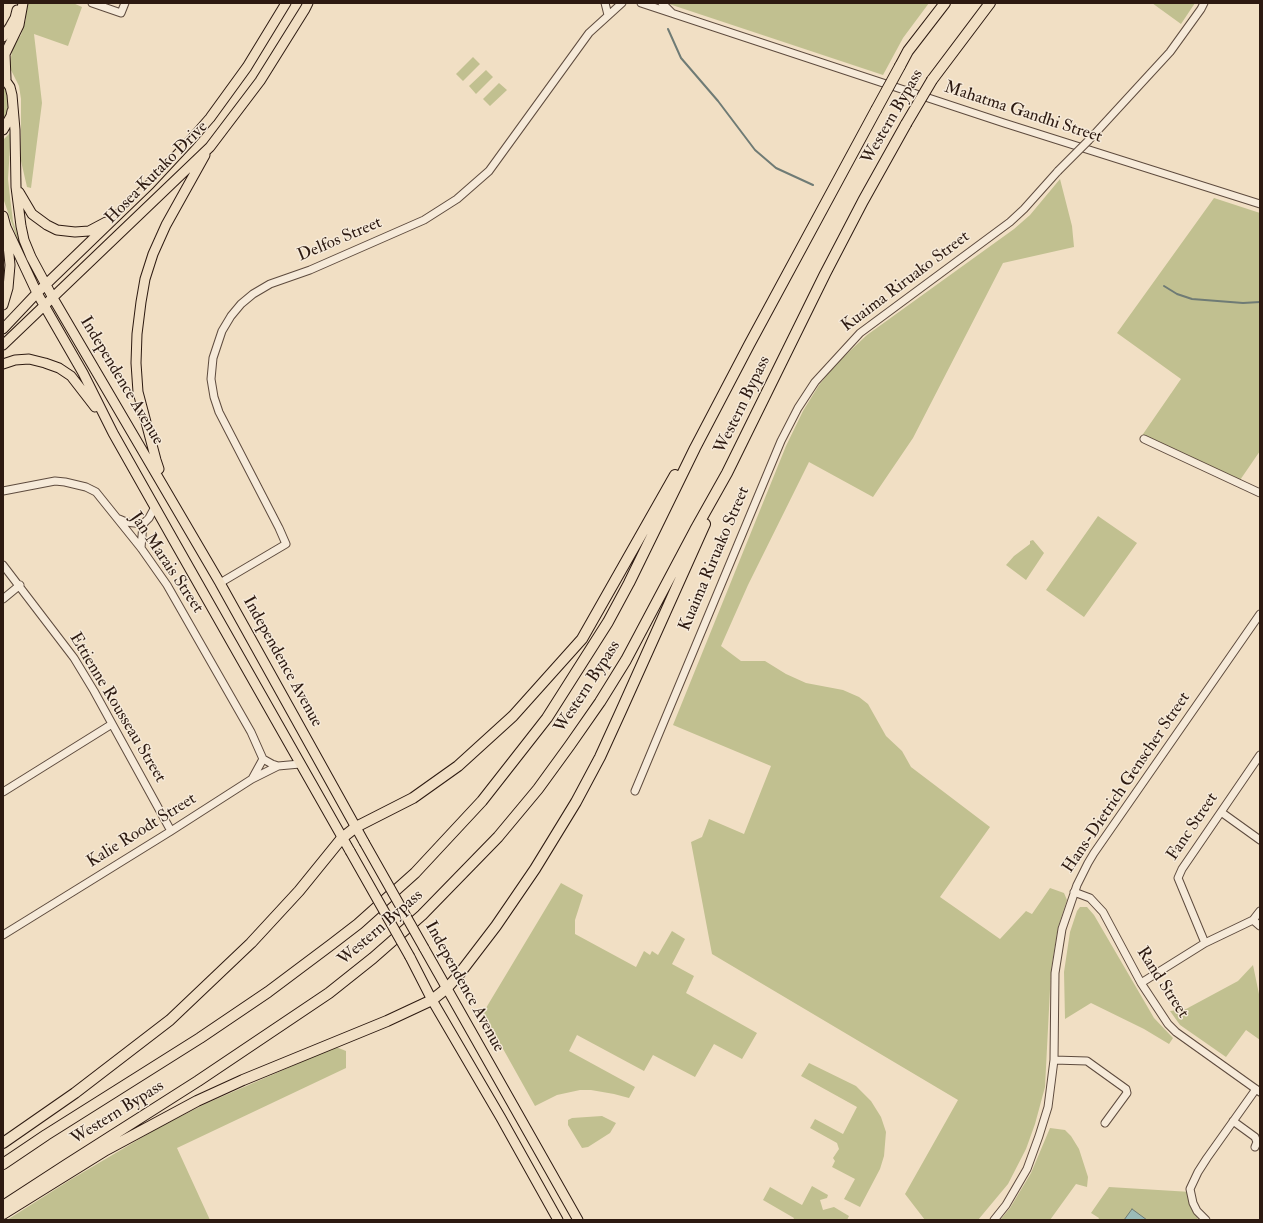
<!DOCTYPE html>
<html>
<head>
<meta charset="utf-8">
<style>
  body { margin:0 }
  #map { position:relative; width:1263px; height:1223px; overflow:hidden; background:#f1dfc4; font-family:"IM FELL Double Pica",serif }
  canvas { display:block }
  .frame { position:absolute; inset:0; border:4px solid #2d1a11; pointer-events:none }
</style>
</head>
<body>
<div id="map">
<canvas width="1263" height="1223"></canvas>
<div class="frame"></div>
</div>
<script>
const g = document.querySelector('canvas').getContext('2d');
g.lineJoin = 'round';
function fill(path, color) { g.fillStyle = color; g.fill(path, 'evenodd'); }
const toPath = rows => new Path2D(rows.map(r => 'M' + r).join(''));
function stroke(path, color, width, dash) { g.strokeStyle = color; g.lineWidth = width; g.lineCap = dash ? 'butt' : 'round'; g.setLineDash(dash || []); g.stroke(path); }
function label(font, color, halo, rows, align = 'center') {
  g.font = font + ' "IM FELL Double Pica",serif'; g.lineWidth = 3; g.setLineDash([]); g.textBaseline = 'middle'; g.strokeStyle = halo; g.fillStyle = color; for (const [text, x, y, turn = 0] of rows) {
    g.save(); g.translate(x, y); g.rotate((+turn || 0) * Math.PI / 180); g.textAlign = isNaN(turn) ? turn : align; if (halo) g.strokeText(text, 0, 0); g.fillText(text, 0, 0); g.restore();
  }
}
const green = toPath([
  [28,3,73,3,82,7,68,46,34,34,42,103,31,188,27,187,21,161,21,99,19,86,11,70,10,62,13,47,21,35,26,19,25,10],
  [666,3,697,4,929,3,903,38,883,75],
  [1152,3,1195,3,1181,24],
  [473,57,480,64,463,81,456,74],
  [486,70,493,77,476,94,469,86],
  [499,83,507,90,490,106,483,99],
  [3,85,7,93,9,102,8,112,3,124],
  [11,132,8,179,10,197,13,221,25,259,25,261,3,198,3,140],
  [1060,179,1072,226,1074,247,1003,263,913,438,873,497,809,462,748,585,721,646,741,661,765,661,786,674,806,683,843,690,859,697,868,704,886,736,902,751,911,767,990,827,940,897,1000,939,1026,911,1032,914,1050,888,1064,893,1067,900,1058,927,1051,970,1045,1087,1035,1124,1026,1149,1008,1184,978,1220,925,1220,905,1194,958,1100,712,954,691,842,702,837,709,819,744,834,771,766,673,725,786,446,803,411,819,385,837,363,867,335,1014,229,1030,215],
  [1214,198,1260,213,1260,451,1238,483,1141,437,1181,379,1117,333],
  [1098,516,1137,543,1084,617,1046,590],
  [1033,540,1044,553,1026,580,1006,565,1014,556,1030,544,1030,541],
  [561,883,583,895,575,920,575,934,636,967,644,951,650,955,652,951,658,955,672,931,685,939,672,964,694,976,686,993,757,1033,742,1059,714,1044,695,1077,653,1055,644,1071,577,1035,569,1051,635,1087,629,1098,614,1094,591,1090,580,1090,557,1095,535,1106,483,1013],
  [1080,907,1087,907,1094,915,1154,1018,1173,1038,1169,1044,1144,1029,1091,1003,1065,1019,1064,972,1070,932,1077,911],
  [1253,965,1260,999,1260,1040,1246,1030,1226,1057,1180,1025,1170,1011,1186,1009,1238,981],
  [336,1047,346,1051,346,1068,177,1148,210,1220,7,1220,70,1180,158,1128,205,1104],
  [809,1063,856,1086,871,1101,881,1117,886,1132,884,1156,880,1169,860,1207,844,1199,855,1179,832,1167,835,1161,833,1158,839,1149,837,1143,810,1128,815,1119,843,1134,857,1107,801,1076],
  [602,1116,616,1123,610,1133,588,1147,582,1148,568,1125,568,1120,572,1118],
  [1050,1128,1065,1130,1071,1136,1079,1149,1088,1177,1087,1187,1076,1184,1050,1220,1000,1220,1010,1208,1031,1173],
  [812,1186,828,1195,827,1198,820,1200,823,1210,834,1207,849,1216,847,1220,793,1220,794,1218,763,1200,770,1187,802,1205],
  [1109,1187,1191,1192,1198,1220,1098,1220,1099,1218,1091,1213]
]);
const water = toPath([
  [1132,1209,1147,1220,1124,1220,1132,1209]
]);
const stream = toPath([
  [668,29,681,58,718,101,755,150,776,168,813,185],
  [1164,286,1177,294,1192,299,1243,303,1260,302]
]);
const minor = toPath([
  [92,3,121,13,125,3],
  [605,3,608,15],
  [641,3,1004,123,1260,204],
  [662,3,672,13],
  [1089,140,1170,52,1201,9,1204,3],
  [1144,439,1260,493],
  [3,491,55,481,65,482,86,487,96,492,141,548,167,585,251,732,263,759,272,764,278,766],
  [119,519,126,522,143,524],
  [141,548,143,524,149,518,155,507],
  [3,565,74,658,94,691,171,831],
  [220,583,286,544,279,528,219,412,214,397,211,379,213,358,222,331,231,316,241,304,253,294,270,284,310,270,424,220,457,199,489,171,589,33,622,3],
  [3,599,20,585],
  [252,779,263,759],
  [635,791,781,441,798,408,815,382,860,333,1010,222,1024,209,1058,171],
  [3,792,112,724],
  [1221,812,1260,840],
  [1074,892,1090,898,1103,912,1141,983,1168,1024,1176,1032,1260,1092],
  [1253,920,1260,926],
  [3,935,171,831,252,779,278,766,300,764],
  [1205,943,1178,878,1182,869,1260,755],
  [1141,983,1205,943,1253,920,1260,911],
  [1054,1060,1087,1061,1126,1089,1127,1093,1105,1123],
  [1233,1121,1255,1137,1257,1142,1255,1147],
  [994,1220,1006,1205,1027,1169,1039,1136,1048,1107,1054,1060,1055,973,1062,929,1077,885,1088,863,1094,853,1260,614],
  [1206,1220,1197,1211,1193,1203,1190,1189,1198,1172,1207,1158,1256,1089]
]);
const major = toPath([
  [3,37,10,27,15,18,17,10],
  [3,77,10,87,12,95,15,130,16,187,21,226,24,240,31,257,53,298,220,583,364,842],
  [6,79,5,54,19,25,23,3],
  [3,130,11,116,12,111],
  [19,192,32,214,47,225,57,230,75,232,89,231,106,222],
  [3,216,6,227,37,293,83,373,113,433,174,541,350,851],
  [3,305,8,288,10,265,7,235],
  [3,329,37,293,150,184,190,141,210,118,247,67,286,3],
  [3,345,210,147,260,81,305,9,308,3],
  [3,364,15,360,29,359,45,363,59,368,71,376,95,407],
  [159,469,156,460,138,392,136,363,137,334,141,302,145,279,153,254,166,225,205,155],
  [424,948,578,1220],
  [410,957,432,1000,501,1118,558,1220]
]);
const highway = toPath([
  [900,66,908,51,945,3],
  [932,80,990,3],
  [3,1143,75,1093,170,1020,251,943,299,891,342,838,356,827,413,798,458,766,513,716,582,639,675,475],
  [3,1164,46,1135,200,1038,268,992,332,944,358,924,415,873,482,801,547,718,608,622,629,583,695,448,749,345,876,110],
  [3,1206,66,1165,198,1081,329,993,373,958,422,915,498,837,538,789,570,745,600,702,626,660,695,530,727,473,825,274,863,201,906,124],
  [3,1214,106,1150,197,1101,243,1080,387,1021,432,1000,447,988,457,977,496,926,535,869,576,802,600,757,621,711,705,524]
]);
const minorBridge = toPath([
  [1058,171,1089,140]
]);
const majorBridge = toPath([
  [364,842,424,948],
  [350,851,410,957]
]);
const highwayBridge = toPath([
  [876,110,900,66],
  [906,124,932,80]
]);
const streetNames = [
  ["Mahatma Gandhi Street",1023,113,18],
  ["Western Bypass",893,117,-60],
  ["Hosea Kutako Drive",157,173,-45],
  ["Delfos Street",340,240,-23],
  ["Kuaima Riruako Street",906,282,-37],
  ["Independence Avenue",121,381,59],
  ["Western Bypass",743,405,-64],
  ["Kuaima Riruako Street",715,559,-67],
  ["Jan Marais Street",166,563,56],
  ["Independence Avenue",282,662,61],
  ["Western Bypass",588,687,-57],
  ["Ettienne Rousseau Street",117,708,59],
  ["Hans-Dietrich Genscher Street",1127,783,-56],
  ["Fanc Street",1193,827,-56],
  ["Kalie Roodt Street",142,831,-32],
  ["Western Bypass",381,928,-41],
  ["Rand Street",1162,983,57],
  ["Independence Avenue",464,987,61],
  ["Western Bypass",118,1113,-32]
];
fill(green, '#c1c090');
fill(water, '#9bbcb8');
stroke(water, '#6f7b75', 1);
stroke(stream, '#6f7b75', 2);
stroke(minor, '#5e4b3e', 9);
stroke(major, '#2d1a11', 11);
stroke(highway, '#2d1a11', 12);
stroke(minor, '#f6ead9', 7);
stroke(major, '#f1dfc4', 9);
stroke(highway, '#f1dfc4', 10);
stroke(minorBridge, '#5e4b3e', 9, []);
stroke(majorBridge, '#2d1a11', 11, []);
stroke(highwayBridge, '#2d1a11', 12, []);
stroke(minorBridge, '#f6ead9', 7);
stroke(majorBridge, '#f1dfc4', 9);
stroke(highwayBridge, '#f1dfc4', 10);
label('17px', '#2d1a11', '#f6ead9', streetNames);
</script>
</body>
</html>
